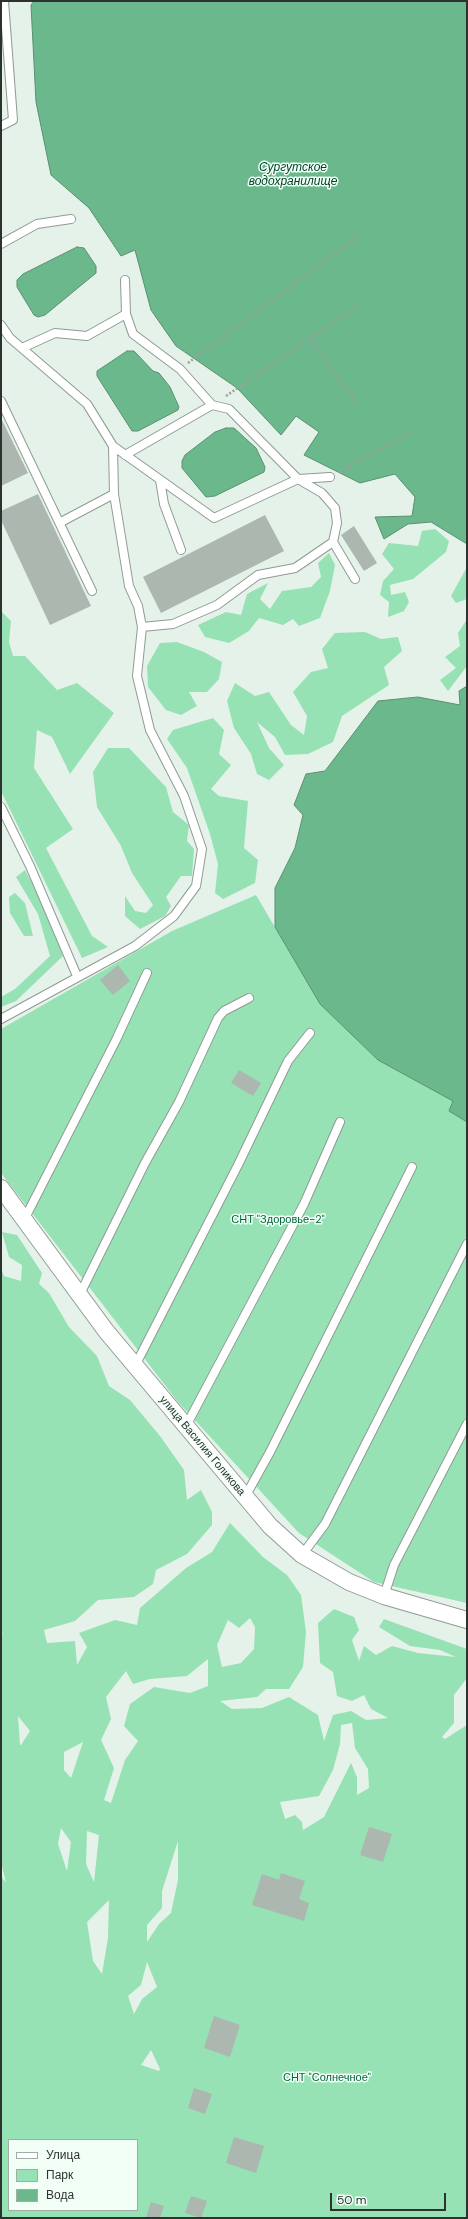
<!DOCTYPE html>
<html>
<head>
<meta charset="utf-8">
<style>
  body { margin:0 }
  #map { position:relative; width:468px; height:2219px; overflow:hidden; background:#e5f2e9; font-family:"DM Sans",sans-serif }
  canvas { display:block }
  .frame { position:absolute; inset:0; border:2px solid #2d322f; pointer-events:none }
  .legend { position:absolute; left:8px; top:2139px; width:130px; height:72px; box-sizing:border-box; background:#f2fff7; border:1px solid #a3ada7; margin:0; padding:5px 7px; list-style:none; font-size:12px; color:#2d322f }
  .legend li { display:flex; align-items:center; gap:8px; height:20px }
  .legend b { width:20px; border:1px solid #a3ada7 }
  .scale { position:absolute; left:330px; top:2193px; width:116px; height:18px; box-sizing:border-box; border:2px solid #2d322f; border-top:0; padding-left:5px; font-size:12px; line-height:14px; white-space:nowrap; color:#2d322f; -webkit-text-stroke:3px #f2fff7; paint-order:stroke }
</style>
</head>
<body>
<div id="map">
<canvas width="468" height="2219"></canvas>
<div class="frame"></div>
<ul class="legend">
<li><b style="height:5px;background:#fff"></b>Улица</li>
<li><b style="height:11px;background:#96e2b5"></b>Парк</li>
<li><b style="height:11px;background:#6cb88d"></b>Вода</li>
</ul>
<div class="scale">50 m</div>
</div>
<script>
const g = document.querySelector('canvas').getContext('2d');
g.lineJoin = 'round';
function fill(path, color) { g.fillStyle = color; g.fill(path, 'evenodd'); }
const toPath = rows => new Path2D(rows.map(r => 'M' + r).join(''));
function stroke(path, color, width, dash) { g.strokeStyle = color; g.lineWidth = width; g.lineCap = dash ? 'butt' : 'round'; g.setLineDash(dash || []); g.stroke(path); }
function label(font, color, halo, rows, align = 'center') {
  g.font = font + ' "DM Sans",sans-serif'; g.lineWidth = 3; g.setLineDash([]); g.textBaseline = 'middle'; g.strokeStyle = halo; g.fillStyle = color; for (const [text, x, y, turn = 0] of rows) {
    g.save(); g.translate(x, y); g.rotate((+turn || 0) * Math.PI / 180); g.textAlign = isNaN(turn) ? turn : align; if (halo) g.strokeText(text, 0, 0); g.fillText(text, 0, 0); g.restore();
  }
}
const green = toPath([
  [435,529,449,541,446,552,413,579,390,585,391,595,405,592,409,602,404,611,388,617,389,602,380,595,383,581,394,569,382,554,389,543,418,546,422,531],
  [329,553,335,565,330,591,320,618,299,626,293,619,283,625,259,618,249,631,229,643,205,637,198,625,226,612,241,615,247,594,268,583,260,599,270,609,282,591,311,587,321,577,318,563],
  [467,567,467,599,456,603,451,596],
  [1,611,11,621,9,642,13,656,25,656,57,690,77,683,114,713,70,774,52,737,37,730,34,768,73,829,46,848,92,936,108,947,82,958,1,791],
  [467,619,467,666,448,691,440,680,456,668,445,657,460,646,458,633],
  [365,632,381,639,398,637,402,651,384,667,389,685,342,716,333,742,308,754,285,755,275,737,257,722,269,748,284,765,269,780,257,774,251,754,234,728,227,701,235,683,255,696,269,692,291,725,304,735,307,716,293,692,311,672,328,668,322,649,335,633],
  [177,642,204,652,222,662,219,679,207,692,189,692,197,706,181,715,166,710,148,687,147,666,160,643],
  [213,718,224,730,219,754,231,765,211,789,219,796,248,801,244,848,258,860,255,883,223,899,215,893,218,864,210,834,187,768,167,739,173,730],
  [108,748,129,748,166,787,173,812,189,825,187,841,194,849,192,876,181,876,166,897,171,906,165,916,140,929,125,916,125,896,135,911,146,913,153,905,132,873,121,846,97,807,93,772],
  [25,870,47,911,63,956,16,1001,1,1007,1,997,15,989,50,956,38,914,16,877],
  [15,893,25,903,33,936,24,936,10,913,9,897],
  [256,895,320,1004,378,1060,454,1101,449,1111,467,1122,467,1603,374,1582,299,1533,178,1402,1,1173,1,1029,172,931],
  [2,1232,17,1235,42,1273,39,1284,49,1293,69,1327,97,1356,109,1386,130,1400,160,1436,184,1470,187,1500,201,1490,212,1512,212,1525,187,1554,156,1570,153,1584,134,1597,98,1600,75,1621,44,1630,47,1643,75,1641,77,1665,87,1647,79,1633,115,1620,137,1625,140,1608,186,1568,212,1552,230,1523,263,1557,287,1575,301,1595,306,1632,303,1667,289,1689,266,1689,257,1697,220,1701,232,1709,262,1708,289,1697,318,1715,324,1741,333,1715,351,1711,366,1720,388,1718,371,1709,364,1695,352,1701,337,1696,333,1672,320,1663,318,1623,334,1609,354,1617,359,1630,352,1640,359,1661,364,1646,376,1655,392,1646,418,1653,456,1657,440,1650,410,1646,379,1627,384,1619,467,1649,467,1678,454,1695,454,1723,442,1737,445,1739,467,1725,467,2218,1,2218,1,1876,6,1883,1,1862,1,1633,3,1634,1,1630,1,1269,4,1276,21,1281,22,1265,9,1257],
  [250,1618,255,1627,254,1649,241,1663,222,1667,217,1645,228,1620,239,1628],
  [208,1659,208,1686,190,1693,154,1687,130,1704,124,1726,138,1741,125,1760,111,1803,104,1800,114,1768,101,1740,111,1719,106,1697,126,1671,133,1684,150,1679,187,1676],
  [18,1716,30,1731,21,1745,20,1745],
  [352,1723,355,1748,368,1769,369,1788,357,1795,357,1777,351,1763,324,1817,303,1830,302,1822,295,1815,285,1819,280,1802,319,1796,333,1770,340,1744,341,1725],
  [83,1742,71,1778,64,1770,64,1752],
  [61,1828,71,1842,67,1871,58,1844],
  [87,1831,99,1835,94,1882,86,1864],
  [178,1841,178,1880,171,1913,159,1924,147,1942,147,1925,162,1908,162,1891],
  [109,1900,108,1938,102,1974,93,1961,87,1922],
  [147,1962,157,1987,142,1999,134,2014,128,1996,141,1985],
  [151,2050,160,2069,159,2071,141,2065],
  [9,2140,137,2140,137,2210,9,2210]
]);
const water = toPath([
  [34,1,467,1,467,544,431,522,408,524,384,539,375,517,412,516,415,497,395,474,360,483,304,455,319,432,296,416,281,435,237,388,176,346,151,310,135,250,121,256,89,208,51,175,36,102,31,5,34,1],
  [77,247,84,248,96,266,96,273,45,315,38,317,34,315,17,287,17,280,23,274,77,247],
  [127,351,134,351,153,371,159,373,170,387,179,407,178,410,138,431,132,431,97,376,97,371,127,351],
  [226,428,234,428,256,448,265,467,264,472,215,496,206,497,182,468,182,461,185,455,215,432,226,428],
  [467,686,467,1122,449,1111,453,1101,378,1060,320,1004,275,927,275,888,295,848,303,815,294,805,306,774,325,771,378,701,418,697,460,705,459,691,467,686]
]);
const building = toPath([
  [1,418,28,473,1,486],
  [38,494,91,606,50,625,1,520,1,511],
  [265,515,284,551,161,613,143,577],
  [354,526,377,563,364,571,341,535],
  [118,965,130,981,113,995,100,980],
  [239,1070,261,1083,253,1096,231,1083],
  [369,1827,392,1834,383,1862,360,1855],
  [281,1873,305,1881,299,1899,309,1903,304,1921,252,1905,262,1874,279,1880],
  [214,2016,240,2025,230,2057,204,2048],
  [194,2088,212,2094,205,2114,188,2108],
  [234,2137,264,2146,256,2173,226,2163],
  [191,2196,207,2201,201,2218,185,2213],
  [151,2202,164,2206,160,2218,146,2218]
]);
const path = toPath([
  [310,338,356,403],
  [188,363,359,235],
  [226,396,359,305],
  [339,472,412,431]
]);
const lane = toPath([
  [1,126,13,120,4,1],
  [1,244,37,224,71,219],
  [125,280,126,314,133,334,180,369,212,405,229,409,298,479,322,493,335,508,337,523,333,542,355,579],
  [1,325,10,338,87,404,113,446,114,494,129,586,138,606,142,627,137,676,150,730,184,796,202,849,196,886,174,916,135,946,1,1019],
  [22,348,55,333,87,336,126,314],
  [1,401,92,591],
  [113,446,214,518,298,479,330,477],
  [125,455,212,405],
  [160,480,164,504,181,550],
  [61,522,114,494],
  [142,627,173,624,217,605,258,575,295,568,333,542],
  [1,807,30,866,77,976],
  [24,1220,116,1040,147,973],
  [79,1296,145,1163,179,1102,218,1018,224,1011,249,998],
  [135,1366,238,1165,288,1061,310,1033],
  [186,1426,304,1204,340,1122],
  [245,1497,270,1452,412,1167],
  [302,1555,325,1524,467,1244],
  [384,1596,394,1565,467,1424]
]);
const street = toPath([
  [1,1188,106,1331,270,1526,302,1555,349,1582,384,1596,467,1620]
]);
const parkNames = [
  ["СНТ \"Здоровье-2\"",278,1220],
  ["СНТ \"Солнечное\"",327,2078]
];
const streetNames = [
  ["улица Василия Голикова",202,1446,50]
];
const waterNames = [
  ["Сургутское",293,168],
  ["водохранилище",293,182]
];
fill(green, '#96e2b5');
fill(water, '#6cb88d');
stroke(water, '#599071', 1);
fill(building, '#abb7af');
stroke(lane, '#8f9b94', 10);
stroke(street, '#8f9b94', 18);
stroke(path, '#97a19a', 2.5, [2, 2]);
stroke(lane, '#fff', 8);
stroke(street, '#fff', 16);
label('11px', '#03653d', '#f2fff7', parkNames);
label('11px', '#2d322f', '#f2fff7', streetNames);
label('italic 12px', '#024327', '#f2fff7', waterNames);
</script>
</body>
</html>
